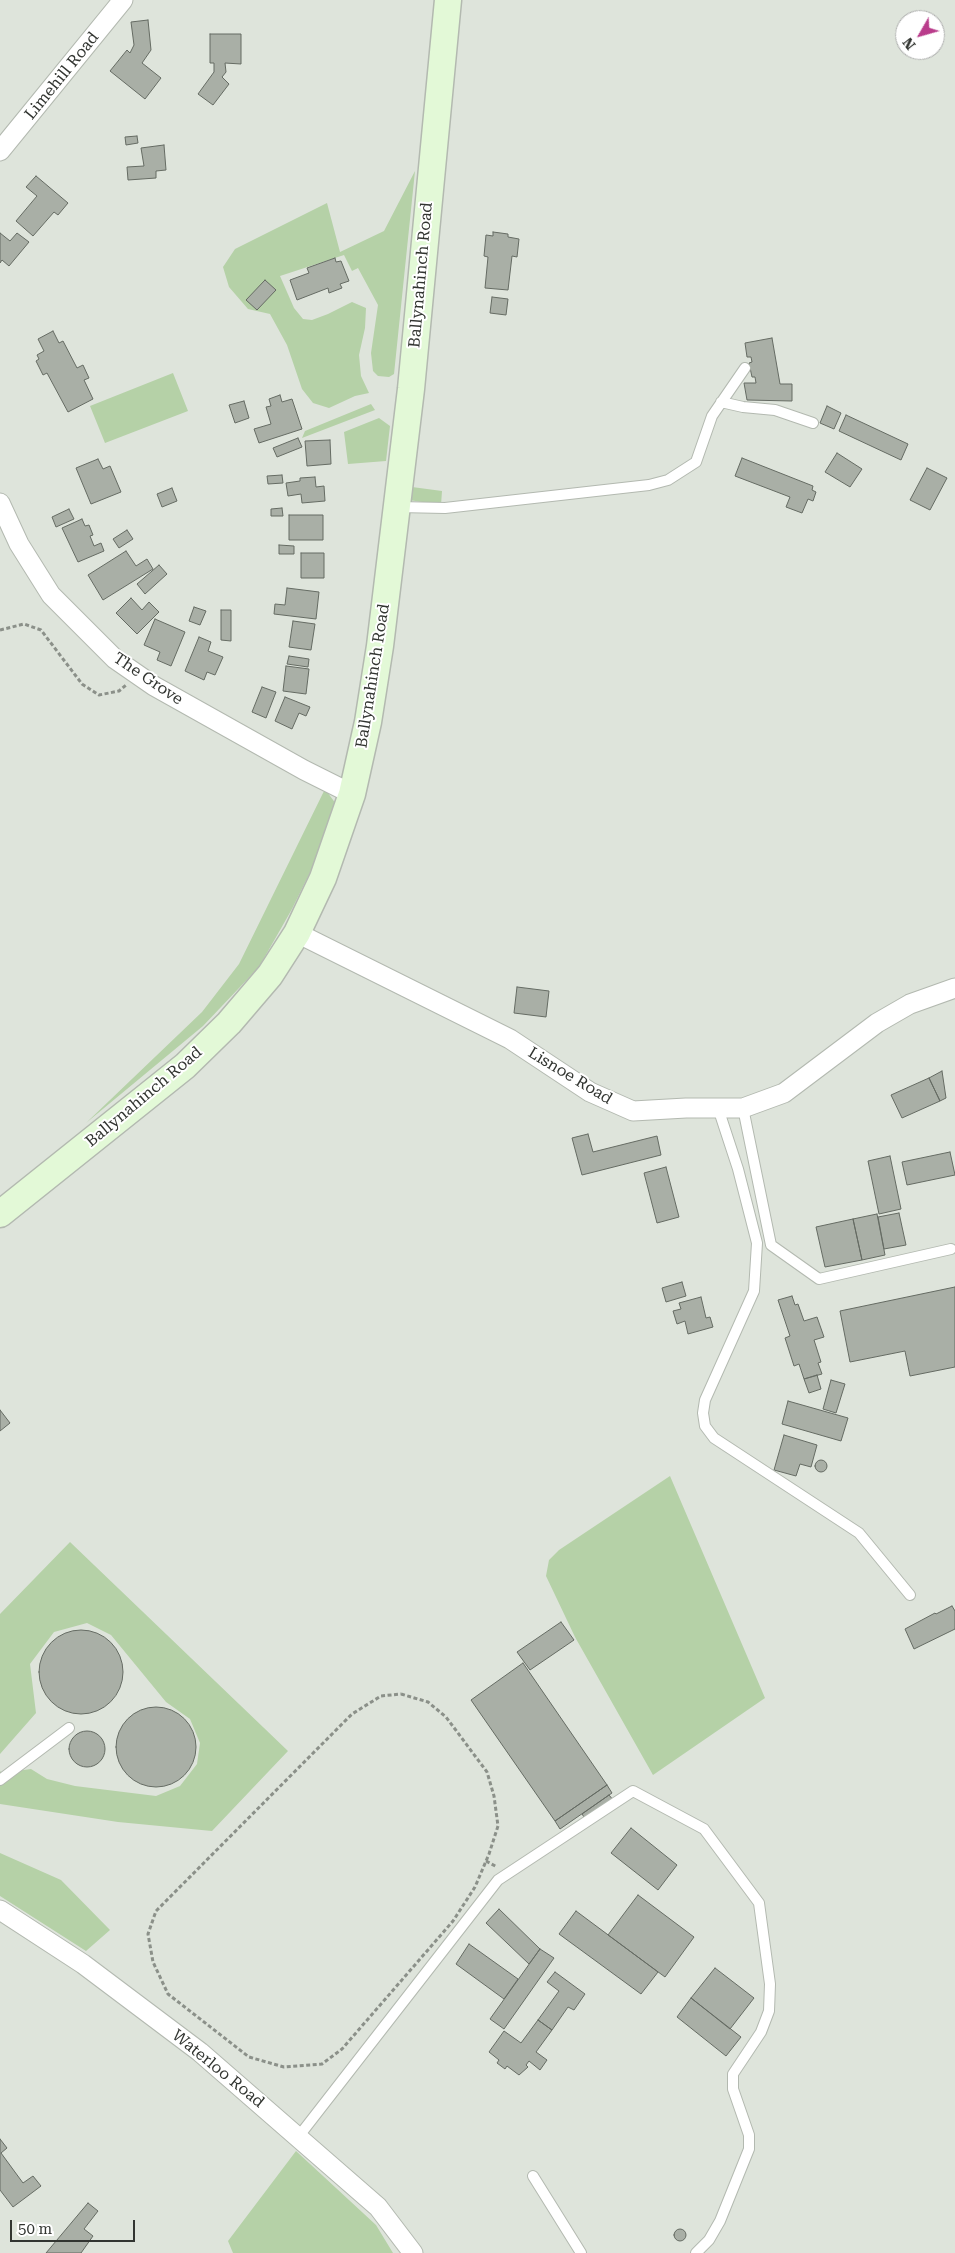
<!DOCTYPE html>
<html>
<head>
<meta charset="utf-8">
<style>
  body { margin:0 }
  #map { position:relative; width:955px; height:2253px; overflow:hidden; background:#dee4db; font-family:"Roboto Serif",serif }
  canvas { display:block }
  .north { position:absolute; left:895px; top:10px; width:50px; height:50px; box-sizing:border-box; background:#fff; border:1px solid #adaead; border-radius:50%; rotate:232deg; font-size:14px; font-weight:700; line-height:20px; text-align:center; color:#323531 }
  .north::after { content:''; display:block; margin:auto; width:18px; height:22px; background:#b93c8b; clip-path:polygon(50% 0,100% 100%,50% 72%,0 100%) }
  .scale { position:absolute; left:10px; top:2220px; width:125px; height:22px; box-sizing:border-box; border:2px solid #323531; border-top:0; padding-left:6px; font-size:15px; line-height:18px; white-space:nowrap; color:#323531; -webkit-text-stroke:4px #fff; paint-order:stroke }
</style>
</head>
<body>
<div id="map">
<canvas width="955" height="2253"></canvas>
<div class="north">N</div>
<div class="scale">50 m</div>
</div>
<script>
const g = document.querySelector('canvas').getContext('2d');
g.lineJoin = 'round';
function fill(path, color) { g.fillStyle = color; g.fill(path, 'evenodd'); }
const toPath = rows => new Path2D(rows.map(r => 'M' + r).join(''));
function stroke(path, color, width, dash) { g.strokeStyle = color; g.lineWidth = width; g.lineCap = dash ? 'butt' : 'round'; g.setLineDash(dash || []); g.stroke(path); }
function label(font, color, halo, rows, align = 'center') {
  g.font = font + ' "Roboto Serif",serif'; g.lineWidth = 4; g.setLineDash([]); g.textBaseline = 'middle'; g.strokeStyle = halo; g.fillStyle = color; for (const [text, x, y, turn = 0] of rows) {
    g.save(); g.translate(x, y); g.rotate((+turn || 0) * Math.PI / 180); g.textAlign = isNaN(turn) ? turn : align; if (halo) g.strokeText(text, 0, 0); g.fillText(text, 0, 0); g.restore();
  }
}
const green = toPath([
  [415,171,394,374,389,377,378,376,373,371,371,353,378,305,358,268,352,271,344,255,280,276,294,308,303,319,312,320,328,314,352,302,366,308,365,328,359,355,361,376,369,393,355,396,329,408,313,403,302,389,287,345,270,314,248,309,229,287,223,267,235,249,327,203,340,252,384,231],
  [173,373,188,411,105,443,90,406],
  [371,404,375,410,302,438,305,431],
  [379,418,390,426,386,461,348,464,344,432],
  [412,487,442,491,441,505,409,500],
  [325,789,336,804,320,852,292,909,259,967,203,1026,86,1123,202,1012,239,964],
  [670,1476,765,1698,653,1775,575,1637,546,1576,549,1560,559,1550],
  [70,1542,288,1751,212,1831,118,1822,0,1804,0,1771,2,1773,31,1769,47,1779,75,1786,156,1796,180,1786,197,1764,200,1743,190,1719,166,1702,111,1635,87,1623,54,1632,30,1664,36,1713,0,1754,0,1614],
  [0,1853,61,1880,110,1930,86,1951,0,1896],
  [296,2151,376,2225,393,2253,233,2253,228,2241]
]);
const building = toPath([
  [148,20,151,50,142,63,161,78,145,99,110,71,127,50,130,53,134,45,131,22,148,20],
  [210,34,241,34,241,64,225,63,226,72,222,77,229,84,213,105,198,94,214,72,214,63,210,63,210,34],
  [137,136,138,143,126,145,125,137,137,136],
  [164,145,166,170,156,171,156,178,128,180,127,167,144,166,141,148,164,145],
  [36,176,68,203,58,215,54,212,33,236,16,221,37,196,26,187,36,176],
  [493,232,508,234,508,237,519,239,517,257,512,256,508,290,485,288,488,257,484,256,486,235,493,236,493,232],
  [0,233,10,241,17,233,29,242,9,266,2,260,0,263,0,233],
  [335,258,336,262,341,261,349,281,340,284,342,288,329,293,328,288,297,300,290,280,309,273,307,268,335,258],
  [265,280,276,290,257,310,246,300,265,280],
  [492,297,508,299,506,315,490,313,492,297],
  [53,331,59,343,63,341,77,368,83,365,89,378,84,380,93,399,68,412,47,373,43,375,36,361,39,359,37,355,44,351,38,339,53,331],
  [772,338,780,384,792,384,792,401,747,400,744,383,756,383,755,377,752,377,749,363,752,362,751,357,747,357,745,343,772,338],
  [280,395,282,402,292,399,302,429,259,443,254,429,271,424,266,407,271,406,269,399,280,395],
  [244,401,249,418,235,423,229,405,244,401],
  [827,406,841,413,834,429,820,423,827,406],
  [846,415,908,444,901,460,839,431,846,415],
  [298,438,302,447,277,457,273,448,298,438],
  [330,440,331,464,307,466,305,441,330,440],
  [837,453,862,469,850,487,825,472,837,453],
  [742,458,813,486,812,490,816,492,813,501,808,499,802,513,786,507,790,497,735,476,742,458],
  [98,459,103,469,110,466,121,492,91,504,76,468,98,459],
  [927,468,947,478,930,510,910,500,927,468],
  [282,475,283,483,268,484,267,476,282,475],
  [315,477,316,487,324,486,325,501,302,503,301,494,288,496,286,483,300,481,300,478,315,477],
  [172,488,177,501,162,507,157,494,172,488],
  [282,508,283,516,271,516,271,509,282,508],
  [69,509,74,519,56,527,52,517,69,509],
  [289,515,323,515,323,540,289,540,289,515],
  [82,519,85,526,89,525,93,535,90,536,94,546,101,543,104,551,78,562,62,528,82,519],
  [127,530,133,539,119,548,113,539,127,530],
  [279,545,294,546,294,554,279,554,279,545],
  [126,551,136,566,147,559,153,569,103,600,88,575,126,551],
  [301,553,324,553,324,578,301,578,301,553],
  [159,565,167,574,145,594,137,584,159,565],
  [287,588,319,592,316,619,274,614,275,604,285,605,287,588],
  [131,598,142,610,149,602,159,612,137,634,116,613,131,598],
  [194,607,206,611,200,625,189,621,194,607],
  [221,610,231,610,231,641,221,640,221,610],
  [155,619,185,632,171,666,157,660,160,652,144,645,155,619],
  [293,621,315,624,311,650,289,647,293,621],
  [199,637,211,642,208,651,223,657,215,675,207,672,204,680,185,671,199,637],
  [289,656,309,659,308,667,287,664,289,656],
  [286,666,309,669,306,694,283,691,286,666],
  [262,687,276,692,266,718,252,712,262,687],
  [285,697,310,707,306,716,299,713,292,729,275,721,285,697],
  [517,987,549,991,546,1017,514,1013,517,987],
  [942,1071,946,1098,940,1101,929,1078,942,1071],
  [929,1078,940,1101,902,1118,891,1095,929,1078],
  [588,1134,593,1152,657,1136,661,1155,582,1175,572,1138,588,1134],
  [950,1152,955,1175,907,1185,902,1162,950,1152],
  [890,1156,901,1209,879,1214,868,1161,890,1156],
  [666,1167,679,1217,657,1223,644,1173,666,1167],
  [899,1213,906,1245,884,1249,878,1217,899,1213],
  [877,1214,885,1255,862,1260,853,1219,877,1214],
  [853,1219,862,1260,825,1267,816,1227,853,1219],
  [682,1282,686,1296,666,1302,662,1288,682,1282],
  [955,1287,955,1367,910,1376,905,1351,850,1362,840,1311,955,1287],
  [792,1296,795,1305,798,1304,804,1321,817,1317,824,1337,814,1340,821,1362,818,1363,822,1374,804,1379,799,1364,794,1366,785,1338,790,1336,778,1300,792,1296],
  [701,1297,706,1318,710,1317,713,1327,688,1334,685,1321,677,1324,673,1311,681,1309,679,1303,701,1297],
  [817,1375,821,1389,809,1393,804,1379,817,1375],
  [831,1380,845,1384,836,1413,823,1409,831,1380],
  [788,1401,848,1418,841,1441,782,1424,788,1401],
  [0,1410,10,1423,0,1431,0,1410],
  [784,1435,817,1445,811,1467,800,1464,796,1476,774,1470,784,1435],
  '815 1466a6 6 0 1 1 12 0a6 6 0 1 1-12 0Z',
  [952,1606,955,1611,955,1629,914,1649,905,1629,935,1613,936,1614,952,1606],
  [561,1622,574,1640,530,1670,517,1652,561,1622],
  '39 1672a42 42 0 1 1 84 0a42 42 0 1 1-84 0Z',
  [523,1663,607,1785,555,1821,471,1700,523,1663],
  '116 1747a40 40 0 1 1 80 0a40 40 0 1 1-80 0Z',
  '69 1749a18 18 0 1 1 36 0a18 18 0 1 1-36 0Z',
  [607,1785,612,1793,560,1829,555,1821,607,1785],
  [609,1795,614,1801,586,1820,582,1814,609,1795],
  [631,1828,677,1865,658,1890,611,1853,631,1828],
  [638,1895,694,1937,665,1977,608,1935,638,1895],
  [499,1909,540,1949,529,1964,486,1923,499,1909],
  [576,1911,658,1972,641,1994,559,1934,576,1911],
  [469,1944,518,1979,504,1999,456,1964,469,1944],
  [540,1949,554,1958,504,2029,490,2019,540,1949],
  [715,1968,754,1998,730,2029,691,1998,715,1968],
  [555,1972,585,1994,574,2010,568,2007,552,2030,538,2020,559,1991,547,1982,555,1972],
  [691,1998,741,2037,726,2056,677,2017,691,1998],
  [538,2020,552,2030,536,2052,547,2060,540,2070,529,2061,526,2065,528,2067,519,2075,507,2066,505,2069,497,2063,499,2060,489,2052,504,2031,521,2043,538,2020],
  [0,2139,7,2148,1,2153,23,2183,33,2176,41,2186,13,2207,0,2190,0,2139],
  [88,2203,98,2211,84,2229,93,2236,81,2253,46,2253,88,2203],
  '674 2235a6 6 0 1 1 12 0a6 6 0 1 1-12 0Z'
]);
const path = toPath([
  [0,630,24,624,41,630,82,684,99,695,119,691,126,685],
  [401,1694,428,1702,446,1717,487,1772,494,1796,498,1826,489,1854,475,1887,453,1921,342,2049,322,2064,284,2067,249,2057,168,1994,153,1962,148,1934,156,1911,352,1714,381,1696,401,1694],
  [486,1861,497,1867]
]);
const lane = toPath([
  [721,402,743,407,775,410,813,423],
  [398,507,445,508,649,485,668,480,696,462,712,416,745,368],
  [718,1108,738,1169,757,1243,754,1291,705,1400,703,1413,705,1426,714,1438,859,1533,910,1595],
  [743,1108,771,1245,819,1279,951,1249],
  [0,1780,69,1728],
  [299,2136,498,1880,633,1791,704,1829,759,1903,770,1984,769,2011,761,2032,733,2074,733,2089,749,2135,749,2149,720,2221,709,2240,696,2253],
  [533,2176,581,2253]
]);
const street = toPath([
  [0,151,123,0],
  [0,503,19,544,51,595,115,659,154,686,304,770,352,794],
  [297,933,510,1039,590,1092,633,1111,686,1108,743,1108,784,1093,877,1023,910,1004,955,988],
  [0,1910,83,1964,200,2052,378,2207,413,2253]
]);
const secondary = toPath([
  [0,1214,185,1066,229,1023,270,975,297,933,323,878,352,794,368,722,380,646,411,389,448,0]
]);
const streetNames = [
  ["Limehill Road",62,76,-51],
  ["Ballynahinch Road",421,275,-85],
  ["Ballynahinch Road",373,676,-81],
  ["The Grove",148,679,34],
  ["Lisnoe Road",570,1076,31],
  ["Ballynahinch Road",144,1097,-40],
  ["Waterloo Road",218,2069,39]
];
fill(green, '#b5d1a7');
fill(building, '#a9afa6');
stroke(building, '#656b63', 1);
stroke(lane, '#b3b9b0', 12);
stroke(street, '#b3b9b0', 21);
stroke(secondary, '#b3b9b0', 29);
stroke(path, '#8b9089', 3, [4, 2.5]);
stroke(lane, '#fff', 10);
stroke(street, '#fff', 19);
stroke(secondary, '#e3f9d7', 26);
label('16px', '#323531', '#fff', streetNames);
</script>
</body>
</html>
